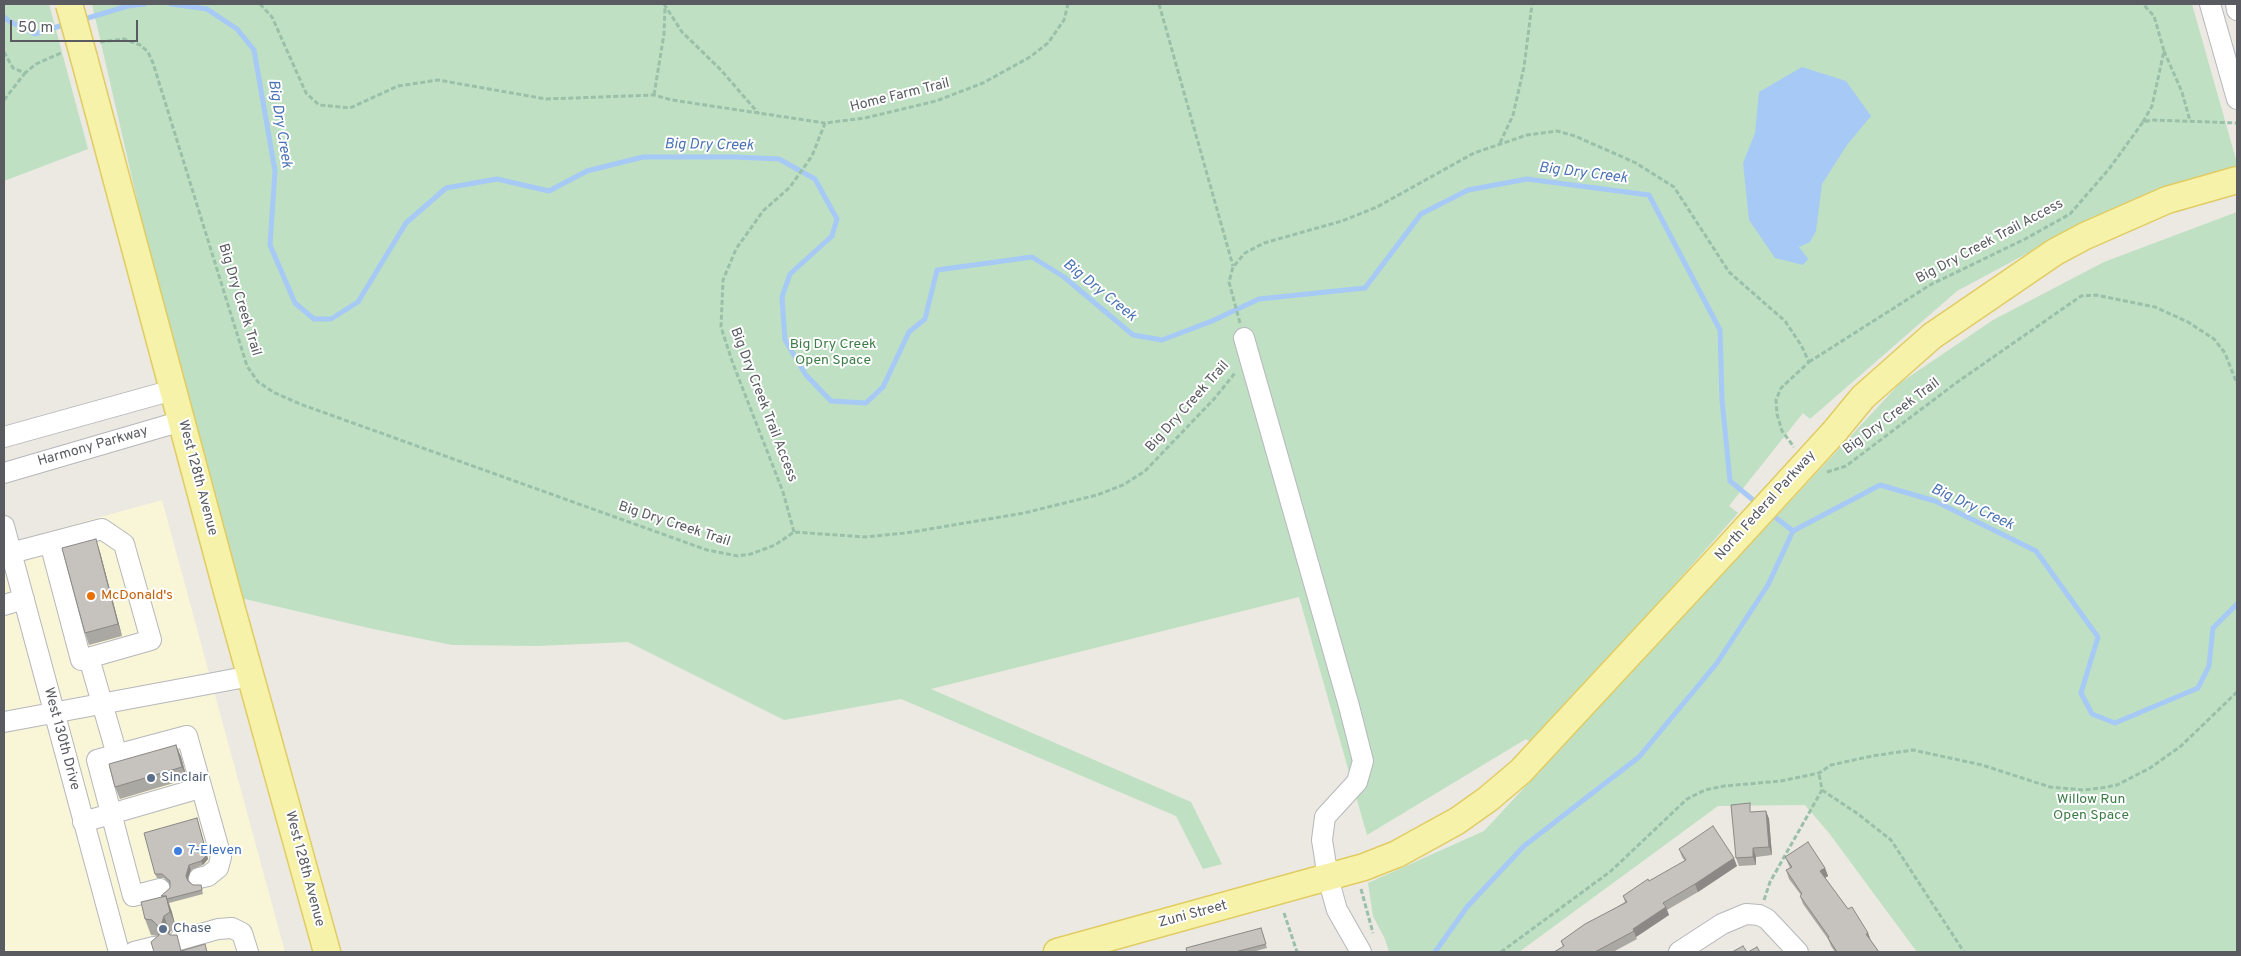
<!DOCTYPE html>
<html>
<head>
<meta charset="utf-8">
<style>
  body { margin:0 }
  #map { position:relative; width:2241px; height:956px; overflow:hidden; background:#ebe9e1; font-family:Overpass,sans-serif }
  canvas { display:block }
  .frame { position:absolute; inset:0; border:5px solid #595b60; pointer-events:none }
  .scale { position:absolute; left:10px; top:20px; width:128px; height:22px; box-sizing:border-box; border:2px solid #595b60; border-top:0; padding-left:6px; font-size:15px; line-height:18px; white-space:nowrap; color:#595b60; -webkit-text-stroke:4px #fff; paint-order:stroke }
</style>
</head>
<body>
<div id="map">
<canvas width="2241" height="956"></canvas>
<div class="frame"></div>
<div class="scale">50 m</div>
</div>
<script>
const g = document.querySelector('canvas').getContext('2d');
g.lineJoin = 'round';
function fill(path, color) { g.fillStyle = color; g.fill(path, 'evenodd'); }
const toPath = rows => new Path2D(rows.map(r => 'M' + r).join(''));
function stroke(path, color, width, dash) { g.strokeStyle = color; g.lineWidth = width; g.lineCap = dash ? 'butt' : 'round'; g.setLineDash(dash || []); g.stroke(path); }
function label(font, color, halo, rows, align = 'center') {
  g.font = font + ' Overpass,sans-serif'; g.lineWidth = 4; g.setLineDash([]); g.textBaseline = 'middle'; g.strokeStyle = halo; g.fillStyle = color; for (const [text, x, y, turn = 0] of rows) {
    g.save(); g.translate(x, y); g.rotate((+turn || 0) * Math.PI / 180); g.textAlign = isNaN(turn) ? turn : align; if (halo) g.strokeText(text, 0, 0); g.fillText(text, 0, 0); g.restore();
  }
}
const commercial = toPath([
  [162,500,285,952,4,952,4,551,25,538]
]);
const green = toPath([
  [4,4,49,4,88,149,4,181],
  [92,4,2192,4,2237,163,2237,174,2054,239,1957,291,1810,419,1803,413,1729,506,1738,513,1533,744,1526,739,1367,835,1299,597,931,689,1191,802,1222,864,1203,869,1176,816,901,699,784,720,628,642,537,646,452,645,373,629,228,595],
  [2237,212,2237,952,1917,952,1829,833,1805,805,1718,806,1519,952,1389,952,1385,939,1373,916,1368,883,1484,831,1900,383,1993,320,2104,262]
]);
const water = toPath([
  [1802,67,1846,81,1871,116,1847,145,1822,184,1816,231,1810,242,1799,247,1808,259,1803,265,1775,258,1749,220,1743,163,1755,133,1759,92]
]);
const stream = toPath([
  [171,4,207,9,237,29,254,50,275,171,270,245,295,303,314,319,331,319,358,302,406,223,446,188,497,179,549,191,587,171,643,157,735,157,779,159,815,179,837,219,832,236,790,274,782,297,785,340,806,375,831,401,866,403,883,387,909,332,925,319,937,270,1032,257,1064,277,1133,335,1162,340,1212,321,1259,299,1365,288,1421,214,1468,190,1527,179,1649,195,1720,330,1722,400,1730,481,1758,504],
  [4,17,9,21,35,34,66,24],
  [81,20,128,6,144,4],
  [1771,514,1793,531,1880,485,1935,501,2036,551,2098,637,2081,693,2092,714,2115,723,2198,688,2209,666,2213,628,2237,604],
  [1435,952,1467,907,1524,846,1639,757,1717,663,1768,585,1793,531]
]);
const path = toPath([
  [260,4,272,17,306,93,319,105,350,108,398,86,438,80,546,99,654,95,672,100,825,123],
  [664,4,682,32,721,70,759,114],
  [1159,4,1233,266],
  [100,42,124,39,140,45,148,52,153,63,247,366,258,382,275,393,300,404,707,550,738,556,751,554,775,545,794,532,865,537,906,533,1024,513,1097,495,1123,485,1145,471,1214,399,1235,373],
  [2164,51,2182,92,2190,121],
  [4,52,13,68,25,73,36,64,61,53],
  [654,95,664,34,665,7],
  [4,100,25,73],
  [2143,122,2152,106,2164,51,2154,16,2143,4],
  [1500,143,1513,115,1524,67,1532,4],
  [1240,323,1229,282,1233,267,1245,253,1264,243,1342,221,1377,207,1474,153,1527,135,1557,131,1575,136,1636,163,1674,187,1729,272,1785,321,1801,345,1809,362,1781,388,1776,400,1777,414,1782,431,1794,447],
  [1809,362,1930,285,2025,239,2070,214,2109,169,2143,122,2152,120,2237,123],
  [1827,472,1846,466,1956,383,2081,296,2096,295,2155,307,2188,322,2214,339,2225,353,2237,384],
  [794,532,783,492,732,361,721,327,723,280,736,249,763,211,790,187,812,156,825,123,865,118,936,101,983,83,1030,57,1048,43,1064,20,1068,4],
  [1822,790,1858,814,1891,840,1964,952],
  [1361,889,1373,933],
  [1764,900,1770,882,1822,790,1819,773],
  [1284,913,1297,952],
  [1501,952,1611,871,1687,799,1705,790,1724,786,1781,781,1819,773,1831,765,1872,756,1913,750,1982,765,2050,787,2084,790,2101,788,2117,785,2150,768,2181,746,2237,692]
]);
const minor = toPath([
  [2210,4,2237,99],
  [2236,4,2237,10],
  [1244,338,1349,706,1363,761,1357,782,1325,817,1322,840,1328,878,1337,910,1361,952],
  [4,437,173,390],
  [4,473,182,421],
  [4,526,119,952],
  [11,553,102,529,124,544,151,640,81,660,50,543],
  [4,605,24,599],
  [89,658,117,755],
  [4,722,251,676],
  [83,822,200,788],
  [160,889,133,896,97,760,187,736,221,857,218,868,208,876,199,878],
  [179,940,218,929,232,928,242,933,248,952],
  [134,952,154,947],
  [1679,952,1722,924,1746,914,1759,915,1767,919,1798,952]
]);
const major = toPath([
  [84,58,228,595,327,952],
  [1835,431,1863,397,1932,336,2055,252,2085,236,2167,200,2237,180],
  [1057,952,1364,867,1397,854,1457,821,1488,799,1521,771,1728,548]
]);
const majorBridge = toPath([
  [69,4,84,58],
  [1728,548,1835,431]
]);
const wall = toPath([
  [100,552,122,636,89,645,85,633],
  [176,745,181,757,187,779,120,799,115,787],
  [1766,811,1769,819,1772,855,1756,857,1756,865,1739,866,1736,858],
  [198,822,208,859,203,865,191,870,188,880,188,881,193,885,201,885,203,894,169,903,176,928,170,932,169,935,182,951,208,952,154,952,158,936,151,935,145,919,161,897,170,888,170,884,164,878,157,878,155,874],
  [1679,849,1737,866,1698,892,1667,910,1669,915,1636,937,1637,939,1613,952,1554,952,1563,947,1561,941,1625,902,1623,896,1685,861,1682,857],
  [1785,857,1825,868,1828,876,1825,878,1848,909,1868,933,1871,941,1879,952,1835,952,1831,946,1828,939,1803,904,1800,896,1801,895,1789,879,1786,870,1790,868],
  [1261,928,1267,948,1252,952,1187,952]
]);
const shadedWall = toPath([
  [96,539,100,552,122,636,118,624],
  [176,745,181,757,187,779,182,767],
  [1766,811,1769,819,1772,855,1769,847],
  [197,818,208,859,203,865,201,861],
  [1753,848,1756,857,1756,865,1753,857],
  [1734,858,1737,866,1698,892,1695,884],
  [189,865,191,870,187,880,186,876],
  [1825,868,1828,876,1823,879,1820,871],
  [166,896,172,912,176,928,170,912],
  [1666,907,1669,915,1636,937,1633,929],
  [164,916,170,932,167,938,162,928,162,922],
  [1868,933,1871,941,1866,934]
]);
const building = toPath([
  [96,539,118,624,85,633,62,548,96,539],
  [176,745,182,767,115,787,109,764,176,745],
  [1750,803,1750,812,1766,811,1769,847,1753,848,1753,857,1736,858,1731,805,1750,803],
  [197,818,207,855,201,861,189,865,186,876,188,881,193,885,201,885,202,890,167,899,166,896,161,896,170,888,170,881,162,874,155,874,144,833,197,818],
  [1713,826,1734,858,1695,884,1663,903,1666,907,1633,929,1634,931,1595,952,1554,952,1564,946,1561,941,1585,924,1627,902,1623,896,1648,879,1649,881,1686,860,1679,849,1713,826],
  [1808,842,1825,868,1820,871,1848,909,1852,907,1868,933,1866,934,1879,952,1837,952,1828,938,1829,937,1800,896,1802,894,1786,870,1792,867,1785,857,1808,842],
  [166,896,170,912,164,916,162,922,162,928,170,935,177,935,181,951,205,944,207,952,154,952,151,942,159,935,160,928,152,920,145,919,141,902,166,896],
  [1261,928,1266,944,1235,952,1187,952,1186,948,1261,928],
  [1743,946,1747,952,1732,952,1743,946],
  [1757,947,1760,952,1748,952,1757,947]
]);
const markers = [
  [91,596,5,"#e8710a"],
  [151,778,5,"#5c6f8a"],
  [178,851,5,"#3f7fe0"],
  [163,929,5,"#5c6f8a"]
];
const streetNames = [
  ["Home Farm Trail",900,96,-14],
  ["Big Dry Creek Trail Access",1990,242,-28],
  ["Big Dry Creek Trail",239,300,73],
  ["Big Dry Creek Trail Access",763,405,69],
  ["Big Dry Creek Trail",1188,407,-48],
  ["Big Dry Creek Trail",1892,417,-37],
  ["Harmony Parkway",93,447,-16],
  ["West 128th Avenue",197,478,75],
  ["North Federal Parkway",1766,506,-48],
  ["Big Dry Creek Trail",674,525,18],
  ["West 130th Drive",61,739,75],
  ["West 128th Avenue",304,869,75],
  ["Zuni Street",1193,915,-15]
];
const parkNames = [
  ["Big Dry Creek",833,345],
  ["Open Space",833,361],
  ["Willow Run",2091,800],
  ["Open Space",2091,816]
];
const foodNames = [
  ["McDonald's",101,596]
];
const serviceNames = [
  ["Sinclair",161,778],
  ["Chase",173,929]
];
const shopNames = [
  ["7-Eleven",188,851]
];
const waterNames = [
  ["Big Dry Creek",279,124,81],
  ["Big Dry Creek",709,146,1],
  ["Big Dry Creek",1583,174,7],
  ["Big Dry Creek",1099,291,39],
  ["Big Dry Creek",1972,508,25]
];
fill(commercial, '#f9f5d7');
fill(green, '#bfe0c3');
fill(water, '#a6caf5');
stroke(stream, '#a6caf5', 5);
stroke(minor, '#b6b7bc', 22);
stroke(major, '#e1cc63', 29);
stroke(path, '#9ac0a9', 3, [5, 2.5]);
stroke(minor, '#fff', 20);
stroke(major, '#f6f2aa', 26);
stroke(majorBridge, '#e1cc63', 29, []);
stroke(majorBridge, '#f6f2aa', 26);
fill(wall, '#aaa8a3');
fill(shadedWall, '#8b8885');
fill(building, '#c6c3be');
stroke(building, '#8b8885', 1);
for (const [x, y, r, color] of markers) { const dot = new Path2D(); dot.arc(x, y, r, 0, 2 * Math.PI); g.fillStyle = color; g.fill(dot); stroke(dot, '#fff', 2); }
label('14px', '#595b60', '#fff', streetNames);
label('14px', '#3c7c46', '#fff', parkNames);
label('14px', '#c56008', '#fff', foodNames, 'left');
label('14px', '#4e5e75', '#fff', serviceNames, 'left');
label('14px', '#366cbe', '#fff', shopNames, 'left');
label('italic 15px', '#4c73b5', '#fff', waterNames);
</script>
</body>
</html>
